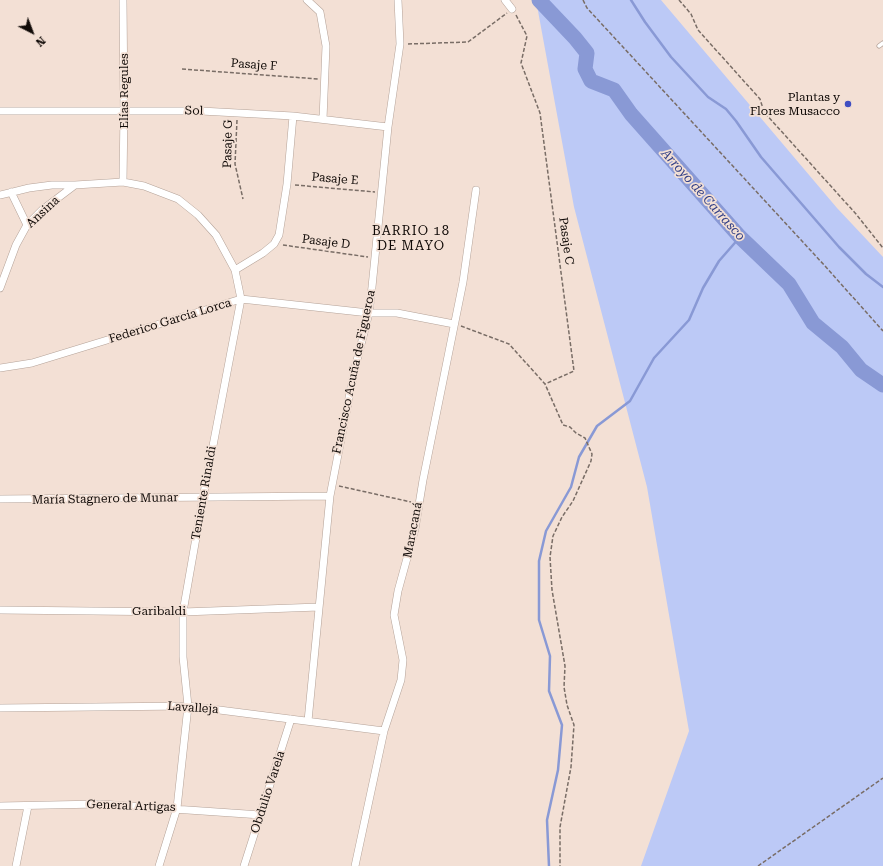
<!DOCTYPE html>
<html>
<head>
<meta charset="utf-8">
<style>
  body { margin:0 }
  #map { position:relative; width:883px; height:866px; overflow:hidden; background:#f3e0d5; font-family:"Roboto Serif",serif }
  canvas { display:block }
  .north { position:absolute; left:12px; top:12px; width:40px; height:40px; -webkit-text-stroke:3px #f3e0d5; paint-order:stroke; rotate:138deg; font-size:11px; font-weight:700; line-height:16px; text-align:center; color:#100a07 }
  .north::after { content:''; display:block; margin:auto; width:14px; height:18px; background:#100a07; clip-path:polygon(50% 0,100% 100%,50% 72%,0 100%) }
</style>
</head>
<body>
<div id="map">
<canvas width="883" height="866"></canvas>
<div class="north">N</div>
</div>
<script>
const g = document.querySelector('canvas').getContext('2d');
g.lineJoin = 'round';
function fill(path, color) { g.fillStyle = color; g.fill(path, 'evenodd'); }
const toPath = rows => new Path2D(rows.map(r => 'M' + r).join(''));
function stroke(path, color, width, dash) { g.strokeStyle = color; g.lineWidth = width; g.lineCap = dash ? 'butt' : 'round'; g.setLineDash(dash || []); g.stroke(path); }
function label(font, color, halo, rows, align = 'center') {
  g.font = font + ' "Roboto Serif",serif'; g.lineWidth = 3.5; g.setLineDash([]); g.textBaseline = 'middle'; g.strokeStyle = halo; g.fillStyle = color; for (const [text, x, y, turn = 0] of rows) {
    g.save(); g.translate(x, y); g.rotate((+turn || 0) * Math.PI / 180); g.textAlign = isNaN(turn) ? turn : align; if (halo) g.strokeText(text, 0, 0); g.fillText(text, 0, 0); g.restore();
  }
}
const green = toPath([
  [536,0,661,0,837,208,883,257,883,866,641,866,689,731,647,487,574,207]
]);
const stream = toPath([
  [631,0,645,22,671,57,708,97,726,109,736,121,761,157,839,247,866,274,883,287],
  [549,866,547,820,558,770,562,725,549,691,550,656,539,620,539,561,546,531,571,487,579,457,597,426,630,401,654,358,689,320,703,288,719,261,740,237]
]);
const river = toPath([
  [539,0,575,38,587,53,585,69,591,81,614,90,631,114,740,237,789,284,813,323,842,347,861,370,883,385]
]);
const path = toPath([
  [583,0,587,8,825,266,883,331],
  [679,0,691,14,698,30,760,99,764,112,856,214,883,248],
  [516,15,527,36,521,63,540,113,574,371,545,384],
  [408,44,468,42,507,13],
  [182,69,318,79],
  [237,120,235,164,243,199],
  [295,185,375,192],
  [283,245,368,257],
  [461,326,509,344,545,384,563,425,570,427,576,433,585,438,592,454,591,461,573,501,562,517,553,536,550,557,552,590,565,666,564,687,567,705,574,725,571,767,560,827,560,866],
  [339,486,411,502],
  [758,866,883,778]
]);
const service = toPath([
  [879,46,883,43]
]);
const minor = toPath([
  [307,0,320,12,326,46,323,119],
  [505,0,512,9],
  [0,111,201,111,293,116,388,127],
  [123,182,124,110,123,0],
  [11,192,27,225],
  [0,195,29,188,52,185,75,185],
  [235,270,263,253,274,244,279,235,287,184,293,116],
  [0,288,16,245,27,225,42,210,75,185,123,182,144,186,178,199,198,215,216,235,235,270,241,299,203,498,183,612,183,657,188,706,177,808,159,866],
  [0,368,32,363,241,299,369,313,397,313,454,324],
  [0,499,330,496],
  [0,610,183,612,319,607],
  [0,708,188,706,384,731],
  [308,721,330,496,354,372,369,313,372,287,388,127,400,44,398,0],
  [0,806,100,804,261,815],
  [16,866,28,806],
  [244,866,291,719],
  [355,866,384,731,401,680,403,660,394,615,398,591,415,529,423,480,463,282,476,190]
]);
const markers = [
  [848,104,4,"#3f4ec2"]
];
const streetNames = [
  ["Pasaje F",254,65,4],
  ["Elías Regules",124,91,-90],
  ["Sol",194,111,1],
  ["Pasaje G",228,144,-89],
  ["Pasaje E",335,179,5],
  ["Ansina",43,212,-43],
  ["Pasaje C",566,241,82],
  ["Pasaje D",326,242,7],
  ["Federico García Lorca",170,321,-17],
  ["Francisco Acuña de Figueroa",354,372,-78],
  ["Teniente Rinaldi",204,493,-80],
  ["María Stagnero de Munar",105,499,-1],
  ["Maracaná",413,530,-79],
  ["Garibaldi",159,611],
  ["Lavalleja",193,708,4],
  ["Obdulio Varela",268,792,-72],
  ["General Artigas",131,806,2]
];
const poiNames = [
  ["Plantas y",840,97],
  ["Flores Musacco",840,111]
];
const waterNames = [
  ["Arroyo de Carrasco",703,195,48]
];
const neighbourhoodNames = [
  ["BARRIO 18",411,231],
  ["DE MAYO",411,246]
];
fill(green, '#bcc9f6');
stroke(stream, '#8999d5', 2.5);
stroke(river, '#8999d5', 15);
stroke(service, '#b4a298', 5);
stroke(minor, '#b4a298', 8);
stroke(path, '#796d66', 1.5, [4, 2]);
stroke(service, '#fff', 3.5);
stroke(minor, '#fff', 7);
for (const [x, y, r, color] of markers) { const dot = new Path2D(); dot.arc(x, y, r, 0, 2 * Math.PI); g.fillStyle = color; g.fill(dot); stroke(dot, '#f3e0d5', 1.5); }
label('12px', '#100a07', '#f3e0d5', streetNames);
label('12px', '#100a07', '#f3e0d5', poiNames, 'right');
label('italic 13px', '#313e85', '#f3e0d5', waterNames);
g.letterSpacing = '1px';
label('13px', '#100a07', '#f3e0d5', neighbourhoodNames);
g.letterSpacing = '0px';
</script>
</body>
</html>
